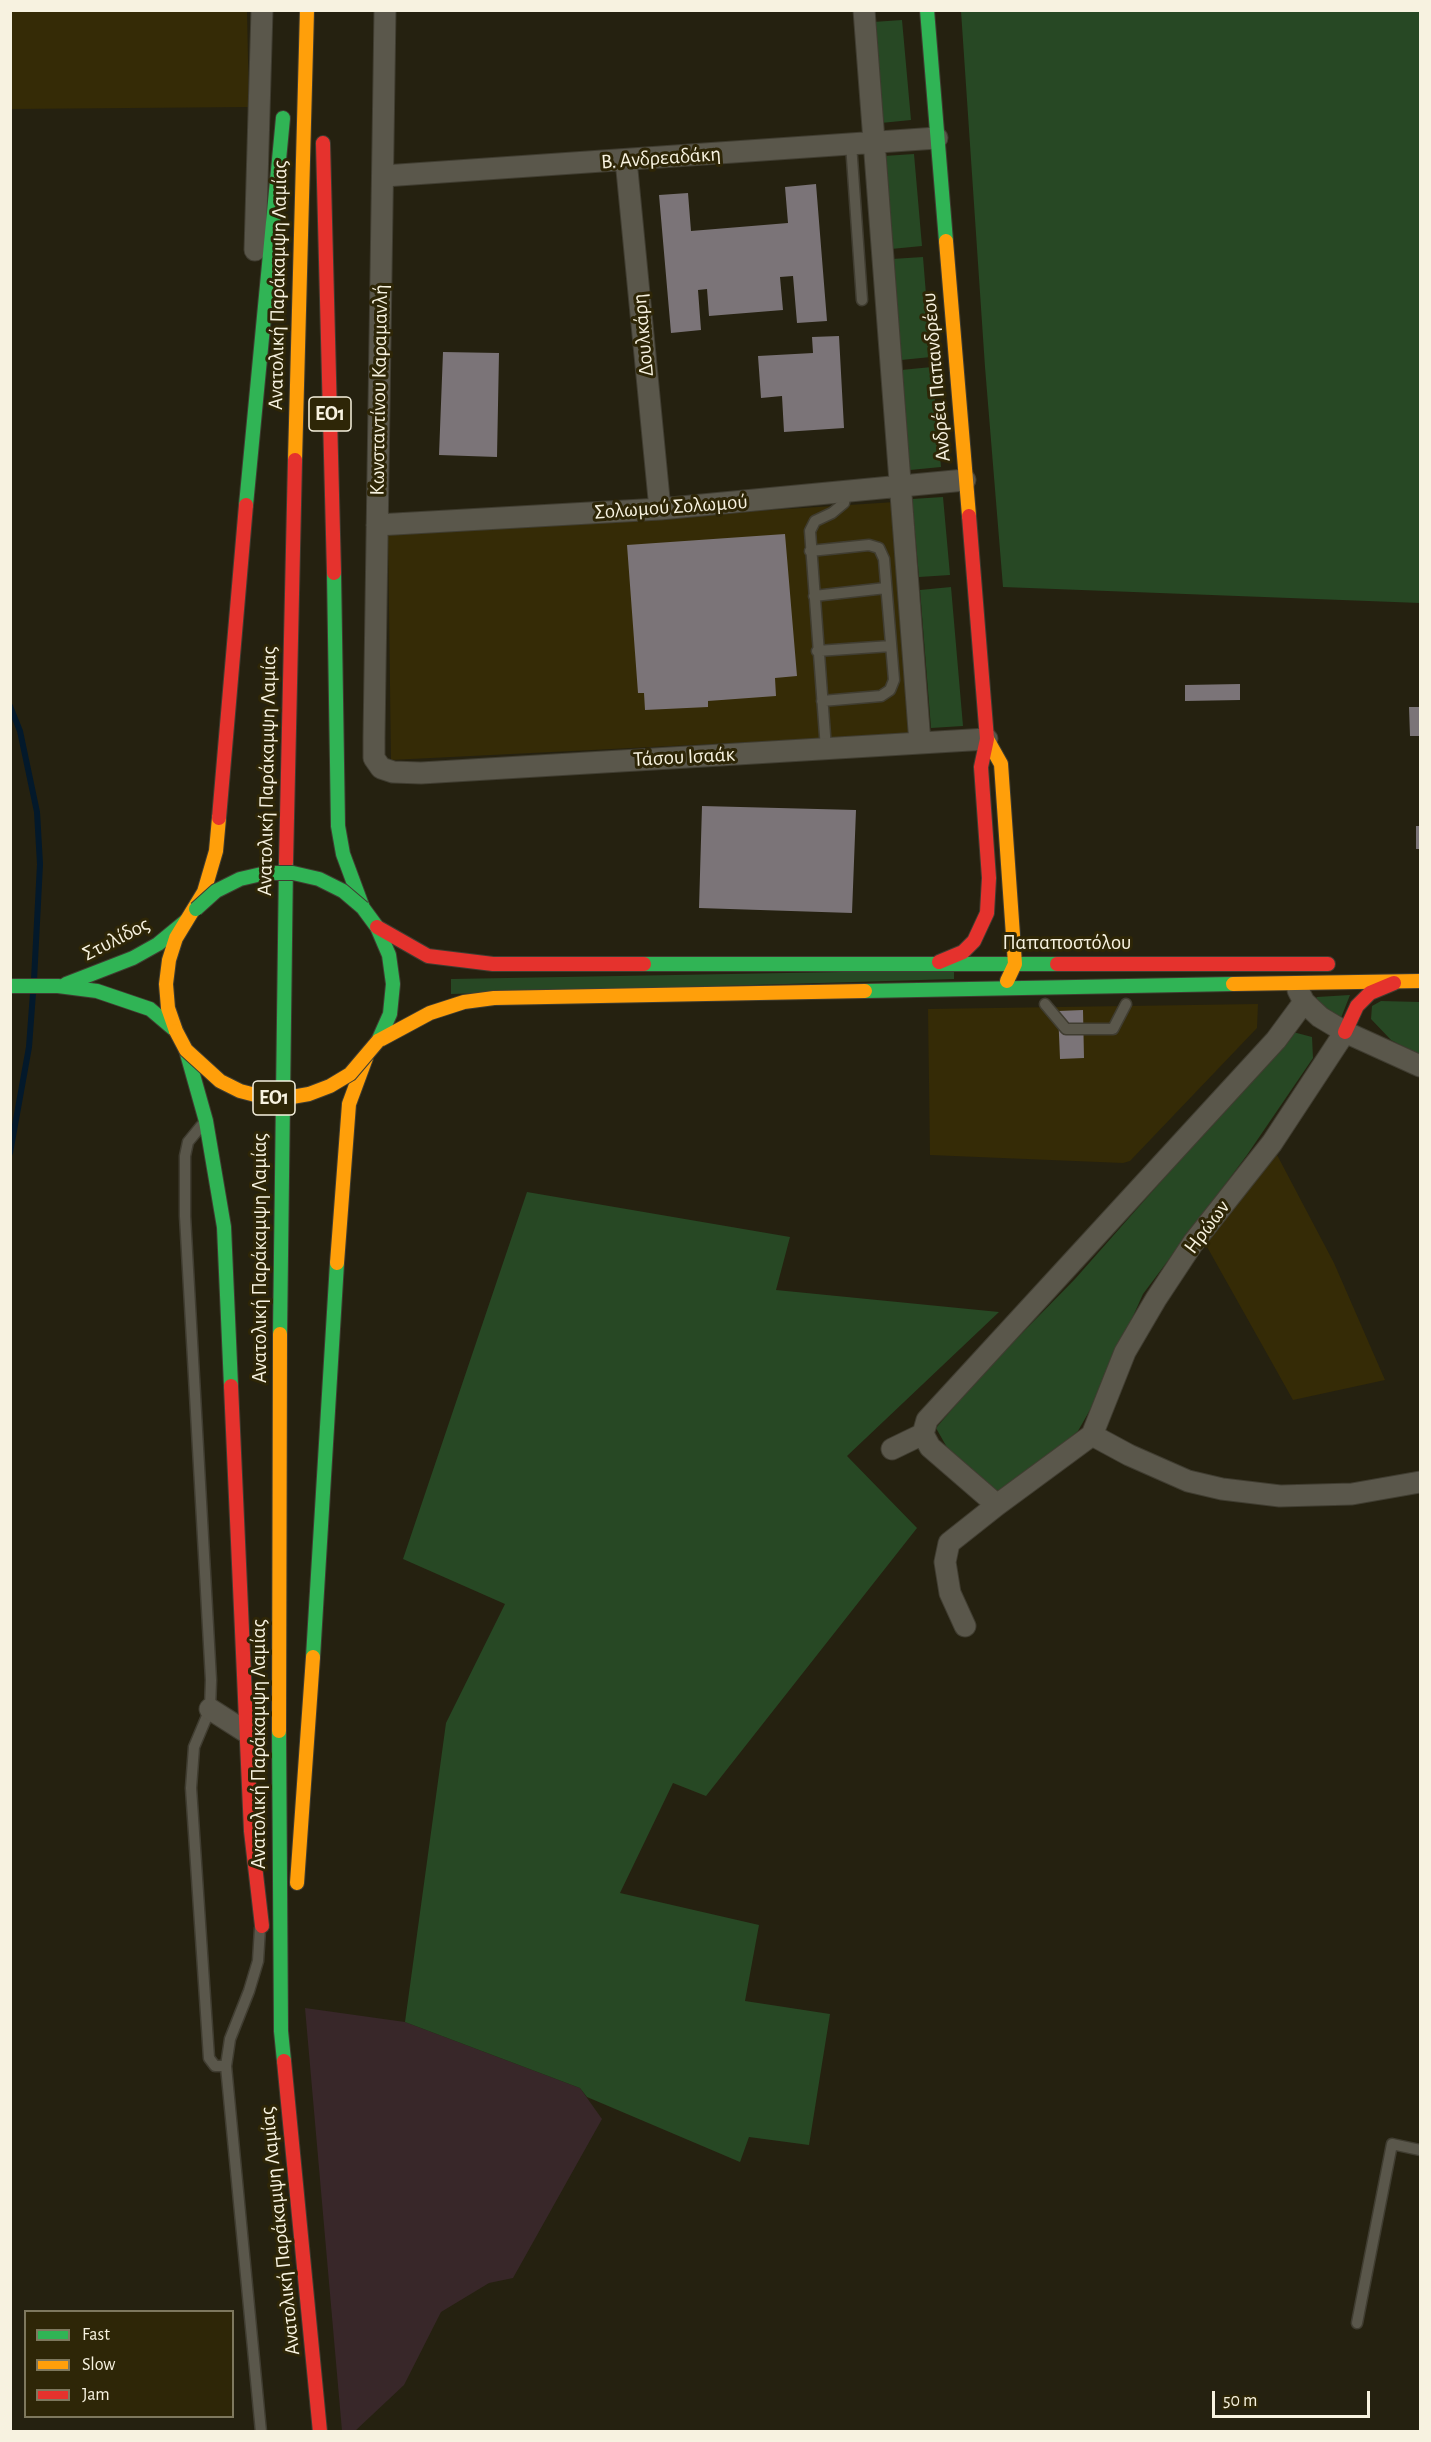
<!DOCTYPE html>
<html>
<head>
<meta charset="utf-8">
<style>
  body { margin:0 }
  #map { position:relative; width:1431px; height:2442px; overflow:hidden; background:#252110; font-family:"Alegreya Sans",sans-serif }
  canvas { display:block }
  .frame { position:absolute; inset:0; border:12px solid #f7f2e0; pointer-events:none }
  .legend { position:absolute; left:24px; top:2310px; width:210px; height:108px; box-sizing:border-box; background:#2e2607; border:2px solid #7e785e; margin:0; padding:8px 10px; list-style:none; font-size:18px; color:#f7f2e0 }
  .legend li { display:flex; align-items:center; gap:12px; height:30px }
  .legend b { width:30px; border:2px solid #7e785e }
  .scale { position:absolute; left:1212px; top:2391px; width:158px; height:27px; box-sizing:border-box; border:3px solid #f7f2e0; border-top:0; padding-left:8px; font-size:18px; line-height:21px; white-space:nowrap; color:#f7f2e0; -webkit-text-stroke:4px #2e2607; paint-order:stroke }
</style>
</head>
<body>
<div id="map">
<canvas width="1431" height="2442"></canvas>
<div class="frame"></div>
<ul class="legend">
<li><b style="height:8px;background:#30b455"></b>Fast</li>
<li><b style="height:8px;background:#ff9f0a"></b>Slow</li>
<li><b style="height:8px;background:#e5322d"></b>Jam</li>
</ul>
<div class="scale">50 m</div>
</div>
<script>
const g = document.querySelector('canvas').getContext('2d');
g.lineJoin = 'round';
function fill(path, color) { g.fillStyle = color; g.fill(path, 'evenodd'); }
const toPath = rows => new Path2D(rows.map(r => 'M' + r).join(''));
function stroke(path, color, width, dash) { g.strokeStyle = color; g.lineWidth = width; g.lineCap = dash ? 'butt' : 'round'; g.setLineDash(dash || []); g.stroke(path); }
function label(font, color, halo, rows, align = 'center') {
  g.font = font + ' "Alegreya Sans",sans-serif'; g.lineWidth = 6; g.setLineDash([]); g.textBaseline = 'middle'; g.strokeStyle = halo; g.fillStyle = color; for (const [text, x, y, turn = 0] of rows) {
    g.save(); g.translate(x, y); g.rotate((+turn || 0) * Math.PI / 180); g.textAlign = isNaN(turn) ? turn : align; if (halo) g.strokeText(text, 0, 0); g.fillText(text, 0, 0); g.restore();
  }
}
const built = toPath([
  [10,11,247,11,249,107,11,109],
  [895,502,913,734,391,760,388,535],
  [1258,1004,1257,1028,1130,1161,1123,1163,930,1155,928,1009],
  [1276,1153,1334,1263,1385,1380,1293,1400,1206,1245]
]);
const industrial = toPath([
  [305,2008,405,2022,580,2088,602,2119,513,2278,489,2283,441,2312,404,2385,355,2431,342,2431]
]);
const green = toPath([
  [961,11,1420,11,1420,603,1003,587,985,367],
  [902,20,911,120,881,123,873,22],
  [914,154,922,246,891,249,884,156],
  [923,257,931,357,901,360,892,259],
  [932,367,941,467,910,470,901,370],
  [943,497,950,575,919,577,912,499],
  [951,587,963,726,931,728,920,590],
  [954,970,954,979,451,994,451,979],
  [1350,995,1339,1023,1313,1002,1317,997],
  [1381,1001,1420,1002,1420,1055,1391,1040,1371,1019,1372,1006],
  [1293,1032,1312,1037,1313,1058,1247,1155,1143,1294,1095,1401,1078,1431,1046,1459,997,1494,953,1458,936,1428,983,1373,1075,1279],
  [527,1192,790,1237,776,1290,999,1312,847,1456,917,1528,706,1796,673,1783,620,1893,759,1925,745,2001,830,2014,809,2145,749,2137,740,2162,587,2097,580,2088,405,2022,446,1723,505,1604,403,1559]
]);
const stream = toPath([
  [10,706,20,731,37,812,40,864,34,980],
  [10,1153,29,1047,33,993]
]);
const building = toPath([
  [816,184,827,321,797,323,793,276,780,277,783,310,709,316,707,289,698,290,701,330,671,333,659,195,688,193,691,231,788,223,785,187],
  [839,336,844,428,784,432,782,396,761,398,758,356,813,353,812,337],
  [443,352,499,353,497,457,439,455],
  [785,534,797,676,775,678,776,696,708,701,708,707,645,710,644,693,638,693,627,545],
  [1240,684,1240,700,1185,701,1185,685],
  [1409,707,1420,707,1420,736,1410,736],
  [702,806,856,810,852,913,699,908],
  [1416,826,1420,826,1420,849,1416,849],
  [1083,1010,1084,1058,1060,1059,1058,1011]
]);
const lane = toPath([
  [851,144,862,300],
  [810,551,869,545,879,548,884,559,894,680,890,690,881,696,822,701],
  [814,596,886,588],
  [817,651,891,646],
  [826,749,810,531,815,521,832,513,844,503,846,492],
  [1045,1004,1066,1029,1113,1029,1126,1004],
  [201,1126,188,1142,185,1156,185,1216,211,1680,210,1709,194,1747,191,1788,209,2058,215,2066,226,2066],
  [260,1928,258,1961,249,1991,230,2039,226,2066,261,2432],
  [1357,2323,1392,2144,1420,2150]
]);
const street = toPath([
  [385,10,374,737,374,758,381,768,393,772,421,773,987,739],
  [864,10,920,743],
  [626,160,660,509],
  [384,176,937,138],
  [255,250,262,10],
  [377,525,660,509,965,480],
  [1298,990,1304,1002,1320,1017,1345,1032,1420,1066],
  [1092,1435,1129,1455,1188,1481,1222,1489,1280,1496,1352,1494,1420,1482],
  [892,1449,923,1434],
  [997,1505,930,1447,923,1434,927,1420,1276,1040,1304,1002],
  [965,1626,950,1593,945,1562,949,1543,997,1505,1092,1435,1125,1352,1156,1299,1193,1243,1272,1143,1345,1032],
  [210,1709,246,1732]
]);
const fast = toPath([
  [927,10,946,241],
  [246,505,283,118],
  [334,573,338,826,343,854,363,908,377,927,389,955,393,984,390,1014,378,1041],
  [644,964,1057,964],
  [66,984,133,958,158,944,186,921],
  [10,986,58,986,97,991,150,1009,176,1031],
  [865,991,1233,984],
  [186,1050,206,1121,224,1227,231,1386],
  [280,1334,286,862],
  [313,1657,337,1263],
  [279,1731,281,2031,284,2061]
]);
const slow = toPath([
  [946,241,969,516],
  [295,460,307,10],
  [987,739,1001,764,1015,964,1007,981],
  [1233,984,1420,981],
  [176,1031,168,1008,166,984,169,960,176,938,204,892,216,851,219,818],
  [378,1041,430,1013,464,1002,494,998,865,991],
  [337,1263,349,1104,366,1058],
  [279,1731,280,1334],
  [297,1883,313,1657]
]);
const jam = toPath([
  [323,143,334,573],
  [219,818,246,505],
  [286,862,295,460],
  [377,927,428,956,493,964,644,964],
  [939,962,963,952,974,941,987,913,989,878,981,767,987,739,969,516],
  [1057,964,1328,964],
  [1345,1032,1357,1006,1370,993,1394,983],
  [231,1386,251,1831,262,1926],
  [284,2061,320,2432]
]);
const fastBridge = toPath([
  [196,909,216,891,240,879,266,873,293,873,319,879,343,891,363,908]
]);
const slowBridge = toPath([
  [176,1031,186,1050,220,1081,240,1091,263,1097,286,1098,309,1094,330,1086,350,1074,378,1041]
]);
const shields = [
  [330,414,42],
  [274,1098,42]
];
const shieldNames = [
  ["ΕΟ1",330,414],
  ["ΕΟ1",274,1098]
];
const streetNames = [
  ["Β. Ανδρεαδάκη",661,158,-4],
  ["Ανατολική Παράκαμψη Λαμίας",278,285,-89],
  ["Δουλκάρη",643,335,-95],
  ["Ανδρέα Παπανδρέου",936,377,-95],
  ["Κωνσταντίνου Καραμανλή",379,390,-89],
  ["Σολωμού Σολωμού",671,507,-4],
  ["Τάσου Ισαάκ",684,757,-3],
  ["Ανατολική Παράκαμψη Λαμίας",267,771,-89],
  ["Στυλίδος",116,939,-27],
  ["Παπαποστόλου",1067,943],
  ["Ηρώων",1207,1227,-53],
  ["Ανατολική Παράκαμψη Λαμίας",260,1258,-90],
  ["Ανατολική Παράκαμψη Λαμίας",259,1744,-90],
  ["Ανατολική Παράκαμψη Λαμίας",280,2231,-96]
];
fill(built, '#352b06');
fill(industrial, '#382729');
fill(green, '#274824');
stroke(stream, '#03192b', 6);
fill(building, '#7b7478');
stroke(lane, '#403d31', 13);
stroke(street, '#403d31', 23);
stroke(fast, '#403d31', 16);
stroke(slow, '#403d31', 16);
stroke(jam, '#403d31', 16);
stroke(lane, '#5a574b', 10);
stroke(street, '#5a574b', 21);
stroke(fast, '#30b455', 14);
stroke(slow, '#ff9f0a', 14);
stroke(jam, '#e5322d', 14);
stroke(fastBridge, '#403d31', 16, []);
stroke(slowBridge, '#403d31', 16, []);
stroke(fastBridge, '#30b455', 14);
stroke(slowBridge, '#ff9f0a', 14);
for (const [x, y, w] of shields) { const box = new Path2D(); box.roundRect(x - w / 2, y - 17, w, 34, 4.5); g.fillStyle = '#2e2607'; g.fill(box); stroke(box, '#f7f2e0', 1.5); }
label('bold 20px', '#f7f2e0', null, shieldNames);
label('21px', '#f7f2e0', '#2e2607', streetNames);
</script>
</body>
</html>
